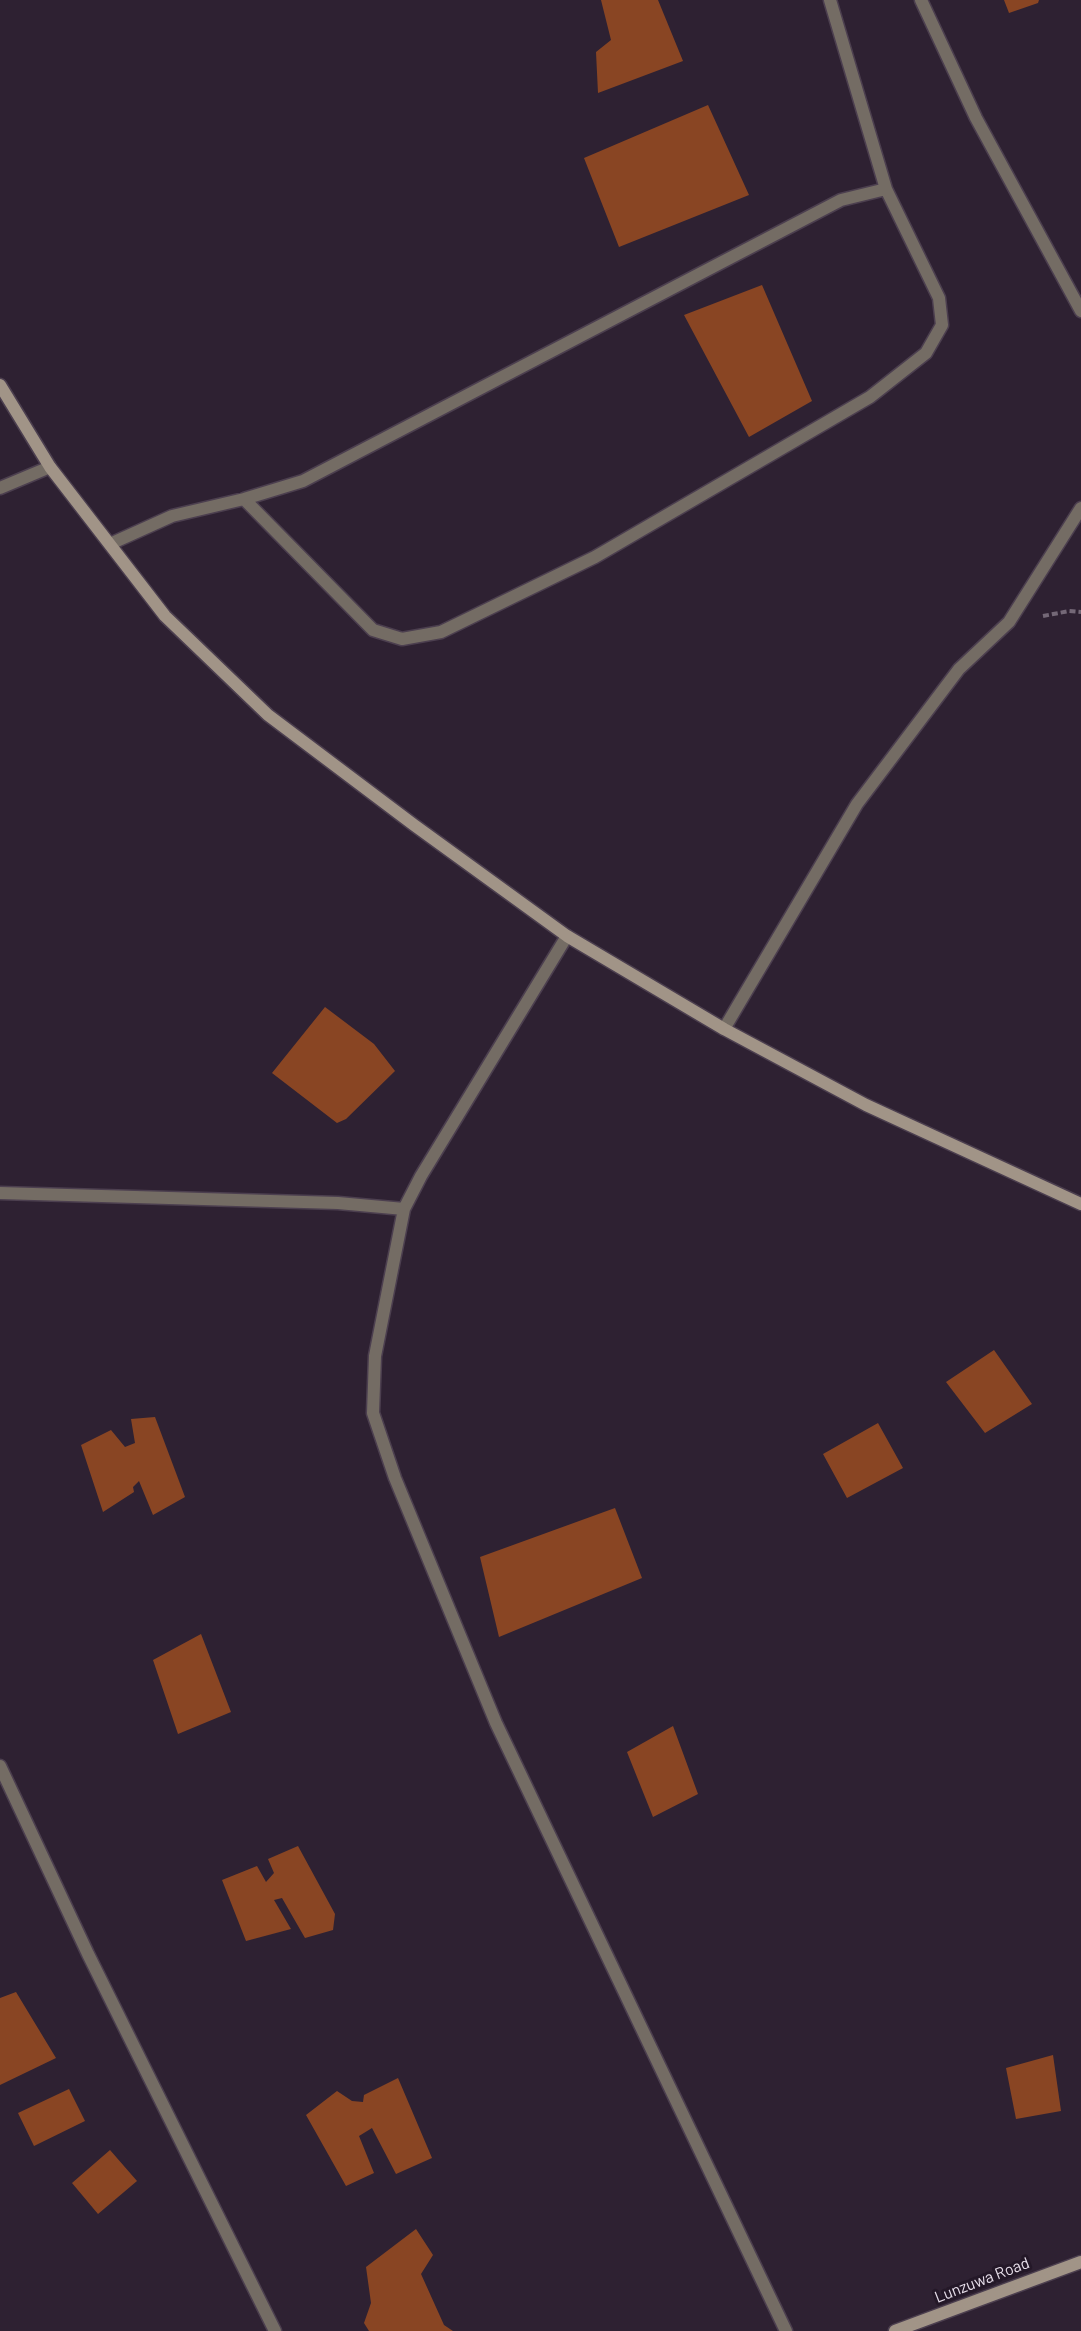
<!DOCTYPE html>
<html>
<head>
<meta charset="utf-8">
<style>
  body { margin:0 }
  canvas { display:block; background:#2e2132 }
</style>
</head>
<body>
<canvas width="1081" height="2331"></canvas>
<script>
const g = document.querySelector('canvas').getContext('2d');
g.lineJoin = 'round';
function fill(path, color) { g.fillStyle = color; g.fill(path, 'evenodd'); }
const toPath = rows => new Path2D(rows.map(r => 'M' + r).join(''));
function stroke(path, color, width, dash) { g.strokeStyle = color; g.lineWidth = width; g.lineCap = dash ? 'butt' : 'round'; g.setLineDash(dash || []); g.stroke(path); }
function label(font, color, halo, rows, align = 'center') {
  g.font = font + ' Barlow,sans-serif'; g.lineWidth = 6; g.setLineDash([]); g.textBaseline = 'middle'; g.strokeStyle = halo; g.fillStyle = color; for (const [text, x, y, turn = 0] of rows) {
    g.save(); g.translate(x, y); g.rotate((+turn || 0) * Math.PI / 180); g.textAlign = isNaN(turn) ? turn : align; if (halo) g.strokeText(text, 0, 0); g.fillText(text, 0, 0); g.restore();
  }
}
const building = toPath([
  [601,0,658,0,683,61,598,93,596,52,611,40],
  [1004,0,1039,0,1038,3,1009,13],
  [708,105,749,195,619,247,584,158],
  [762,285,812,401,749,437,684,315],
  [325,1007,374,1044,395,1071,346,1119,337,1123,272,1073],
  [994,1350,1032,1404,985,1433,946,1382],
  [155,1417,185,1497,153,1515,139,1481,133,1487,134,1492,103,1512,81,1445,111,1430,125,1447,135,1443,131,1419],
  [878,1423,903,1468,847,1498,823,1454],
  [615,1508,642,1578,499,1637,480,1557],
  [201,1634,231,1712,178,1734,153,1660],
  [673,1726,698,1794,653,1817,627,1752],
  [298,1846,335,1914,333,1930,305,1938,282,1898,274,1900,291,1929,246,1941,222,1880,257,1866,266,1882,274,1873,268,1859],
  [16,1992,56,2058,0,2085,0,1998],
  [1053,2055,1061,2111,1016,2119,1006,2068],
  [398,2078,432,2158,396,2174,372,2128,359,2136,374,2173,346,2186,306,2115,337,2091,352,2101,363,2102,364,2095],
  [69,2089,85,2121,34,2146,18,2113],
  [110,2150,137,2181,98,2214,72,2183],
  [416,2229,433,2255,421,2274,444,2325,453,2331,369,2331,364,2323,371,2303,366,2267]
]);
const path = toPath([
  [1043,616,1069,611,1081,612]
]);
const lane = toPath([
  [0,488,50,467],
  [244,499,373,630,402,639,441,632,595,557,870,397,926,353,942,325,939,298,886,189,830,0],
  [110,544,172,516,244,499,303,481,841,200,886,189]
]);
const street = toPath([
  [921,0,976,118,1081,311],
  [567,936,421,1176,404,1209,375,1356,373,1413,395,1478,496,1723,786,2331],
  [724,1029,857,804,959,669,1009,622,1081,508],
  [0,1193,338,1203,404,1209],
  [0,1766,88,1954,275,2331]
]);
const secondary = toPath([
  [0,385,50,467,165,616,268,715,414,825,567,936,724,1029,866,1105,1081,1204],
  [895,2331,1081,2262]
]);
const streetNames = [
  ["Lunzuwa Road",982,2280,-21]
];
fill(building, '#894523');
stroke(lane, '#4c3f4f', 15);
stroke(street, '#4c3f4f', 15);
stroke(secondary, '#4c3f4f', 15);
stroke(path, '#746877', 4, [6, 3]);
stroke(lane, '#746c64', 12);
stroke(street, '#746c64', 12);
stroke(secondary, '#a19487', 12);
label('16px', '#e7deea', '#241828', streetNames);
</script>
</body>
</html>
